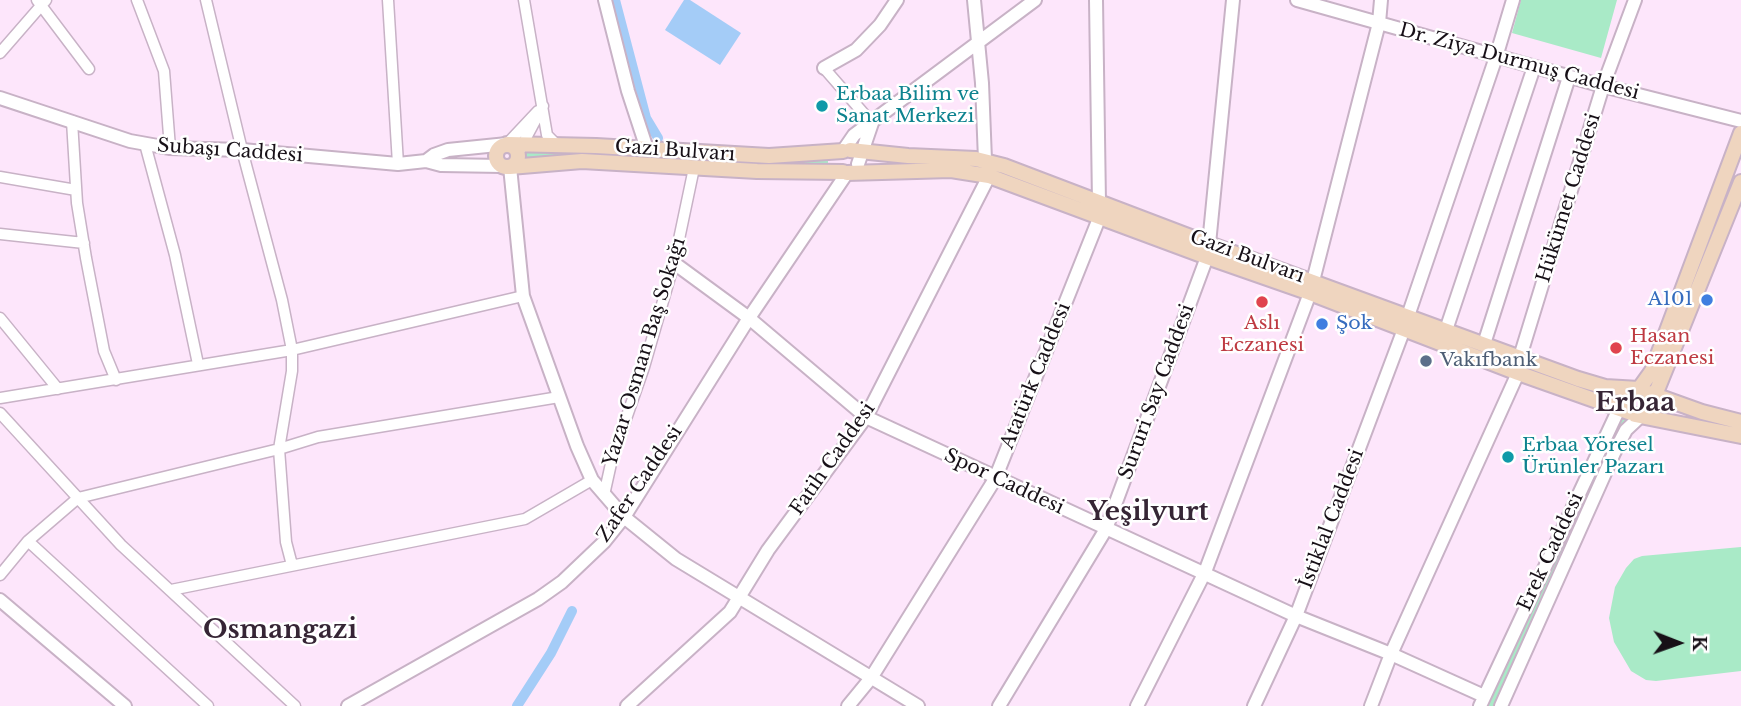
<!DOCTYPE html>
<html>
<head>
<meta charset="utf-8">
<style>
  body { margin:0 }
  #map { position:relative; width:1741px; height:706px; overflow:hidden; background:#fde6fb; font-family:"Libre Baskerville",serif }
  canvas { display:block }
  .north { position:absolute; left:1643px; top:608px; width:70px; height:70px; -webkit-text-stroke:5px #fff; paint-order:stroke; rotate:91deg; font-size:19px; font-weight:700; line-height:28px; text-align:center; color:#171017 }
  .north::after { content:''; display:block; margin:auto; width:24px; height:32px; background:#171017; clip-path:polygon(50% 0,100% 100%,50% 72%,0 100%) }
</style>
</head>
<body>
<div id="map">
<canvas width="1741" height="706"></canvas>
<div class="north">K</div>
</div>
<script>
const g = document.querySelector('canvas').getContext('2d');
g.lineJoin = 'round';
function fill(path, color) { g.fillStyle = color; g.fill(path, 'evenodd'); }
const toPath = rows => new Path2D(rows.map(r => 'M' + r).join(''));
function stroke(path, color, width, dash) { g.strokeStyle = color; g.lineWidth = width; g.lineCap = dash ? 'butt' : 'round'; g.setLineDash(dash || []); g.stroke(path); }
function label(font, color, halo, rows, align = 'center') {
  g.font = font + ' "Libre Baskerville",serif'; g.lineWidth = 5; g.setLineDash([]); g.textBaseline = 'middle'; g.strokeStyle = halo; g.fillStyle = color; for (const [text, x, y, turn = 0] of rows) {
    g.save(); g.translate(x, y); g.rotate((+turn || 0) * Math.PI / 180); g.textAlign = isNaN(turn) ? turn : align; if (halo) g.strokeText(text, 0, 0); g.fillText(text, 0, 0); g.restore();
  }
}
const green = toPath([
  [1521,0,1617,0,1601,58,1512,33],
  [523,152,644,156,752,162,828,159,828,167,643,157,573,156,523,159],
  [1621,418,1628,421,1621,428,1593,482,1586,502,1493,706,1488,706],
  [1741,547,1741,671,1656,681,1646,680,1631,671,1614,642,1609,618,1615,587,1626,568,1634,559,1642,556]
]);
const water = toPath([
  [684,0,690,0,741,33,720,65,665,30]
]);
const canal = toPath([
  [615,0,646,118,658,138],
  [517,706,551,653,572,611]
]);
const minor = toPath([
  [37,0,89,69],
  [137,0,164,71,170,148],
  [206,0,242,150,282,300,292,350,292,371,279,449,286,542,292,565],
  [388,0,398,164],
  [524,0,547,135,557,145],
  [0,53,46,0],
  [824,68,872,123],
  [72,121,77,203,86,258,104,351,116,380],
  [145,144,175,255,198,364],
  [507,144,538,111],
  [518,153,543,106],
  [0,177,76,190],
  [0,234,84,243],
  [0,318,58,389],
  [0,398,292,350,523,296],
  [0,413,121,545,295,706],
  [604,495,612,459,644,367,674,263,694,168],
  [28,541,208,706],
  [0,575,28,541,78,498,279,449,318,437,559,397],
  [171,590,525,519,592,480]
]);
const tertiary = toPath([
  [605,0,628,91,647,149],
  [974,0,982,83,985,160],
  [1096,0,1099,202],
  [1297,0,1603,86,1741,121],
  [824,68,856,50,880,25,897,0],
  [0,98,130,141,169,148,242,150,398,164,426,161,441,165,502,166],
  [843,151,854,135,1035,0],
  [426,161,434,155,448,150,507,144],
  [858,164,872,123],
  [510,167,523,296,577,446,592,480,624,517,676,559,918,706],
  [1209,244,1233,0],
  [674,263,749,318,866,417,1296,616,1391,654,1484,696],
  [1313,281,1379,23,1381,0],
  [1408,316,1496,57,1513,0],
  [1446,330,1534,67],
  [1484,344,1569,77],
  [1520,357,1603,86,1635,0],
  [0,600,125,706],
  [348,706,538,599,562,582,604,542,624,517,749,318,847,173],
  [627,706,730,612,768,550,866,417,989,176],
  [848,706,871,678,995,479,1100,216],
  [999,706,1106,529,1207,257],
  [1137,706,1205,572,1310,293],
  [1254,706,1296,616,1404,329],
  [1371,706,1391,654,1518,373],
  [1480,706,1616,415,1626,398],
  [1501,706,1614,453,1626,430,1643,414]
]);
const secondary = toPath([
  [507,144,596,146,769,156,843,151],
  '496 156a11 11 0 1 1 22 0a11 11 0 1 1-22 0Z',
  [850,150,908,156,976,159,1004,166,1209,244,1578,379,1605,387,1639,389,1652,371,1741,133],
  [510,167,582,161,757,171,843,172],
  [847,173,951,170,989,176,1207,257,1310,293,1518,373,1631,413],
  [1649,393,1702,412,1741,422],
  [1651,405,1741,182],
  [1635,415,1741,436]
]);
const markers = [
  [822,106,7,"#0f9aa8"],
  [1707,300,7,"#3f7fe0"],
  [1262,302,7,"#e0444e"],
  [1322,324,7,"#3f7fe0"],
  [1616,348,7,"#e0444e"],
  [1426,361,7,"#5c6f8a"],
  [1508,457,7,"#0f9aa8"]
];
const streetNames = [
  ["Dr. Ziya Durmuş Caddesi",1519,62,15],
  ["Subaşı Caddesi",230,151,4],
  ["Gazi Bulvarı",675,151,4],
  ["Hükümet Caddesi",1569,198,-73],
  ["Gazi Bulvarı",1247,257,20],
  ["Yazar Osman Baş Sokağı",645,352,-73],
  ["Atatürk Caddesi",1036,376,-68],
  ["Sururi Say Caddesi",1157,392,-70],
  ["Fatih Caddesi",833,459,-55],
  ["Spor Caddesi",1004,482,25],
  ["Zafer Caddesi",640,484,-56],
  ["İstiklal Caddesi",1332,519,-69],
  ["Erek Caddesi",1551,552,-65]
];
const cultureNames = [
  ["Erbaa Bilim ve",836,95],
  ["Sanat Merkezi",836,117],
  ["Erbaa Yöresel",1522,446],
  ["Ürünler Pazarı",1522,468]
];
const shopNames = [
  ["A101",1693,300],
  ["Şok",1336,324,"left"]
];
const healthNames = [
  ["Aslı",1262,324],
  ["Eczanesi",1262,346],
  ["Hasan",1630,337,"left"],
  ["Eczanesi",1630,359,"left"]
];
const serviceNames = [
  ["Vakıfbank",1440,361]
];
const districtNames = [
  ["Erbaa",1635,404],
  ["Yeşilyurt",1148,513],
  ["Osmangazi",280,631]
];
fill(green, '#a9eac7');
fill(water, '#a4ccf7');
stroke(canal, '#a4ccf7', 10);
stroke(minor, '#c8b2c6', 13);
stroke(tertiary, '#c8b2c6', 16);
stroke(secondary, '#c8b2c6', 18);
stroke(minor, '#fff', 10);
stroke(tertiary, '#fff', 12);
stroke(secondary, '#efd5bf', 14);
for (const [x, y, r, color] of markers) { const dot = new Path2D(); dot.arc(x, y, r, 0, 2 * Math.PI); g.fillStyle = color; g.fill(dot); stroke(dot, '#fff', 2.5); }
label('19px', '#171017', '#fff', streetNames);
label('19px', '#0d838f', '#fff', cultureNames, 'left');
label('19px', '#366cbe', '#fff', shopNames, 'right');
label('19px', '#be3a42', '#fff', healthNames);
label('19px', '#4e5e75', '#fff', serviceNames, 'left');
label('bold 26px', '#362535', '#fff', districtNames);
</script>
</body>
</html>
